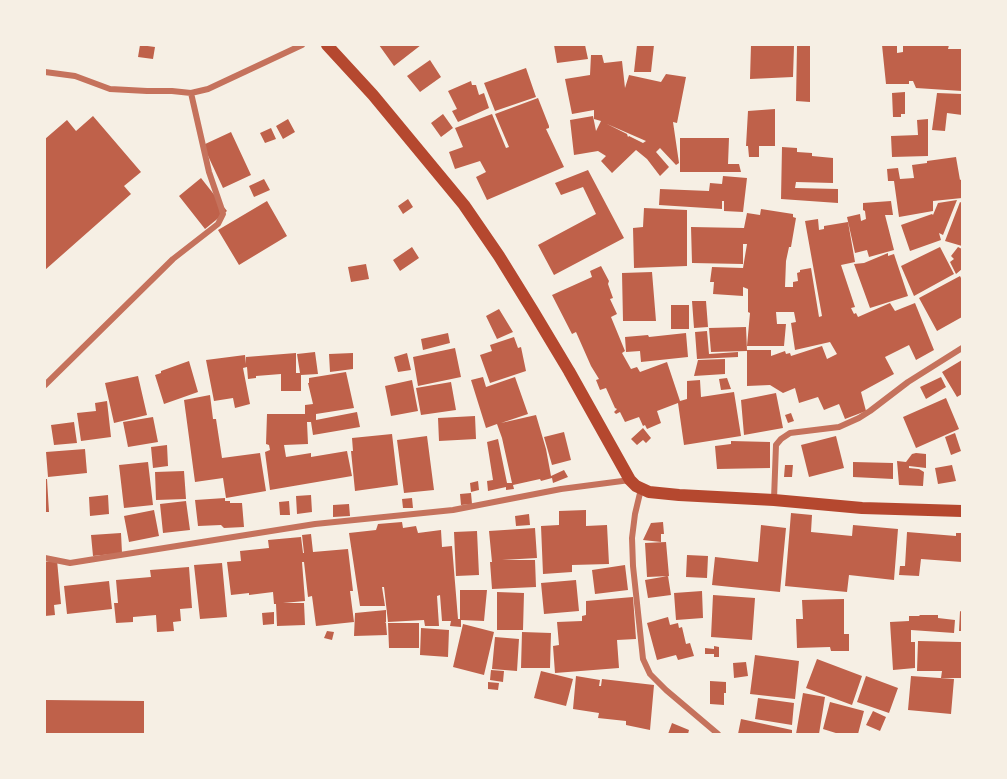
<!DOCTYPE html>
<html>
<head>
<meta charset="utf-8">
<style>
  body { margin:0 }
  #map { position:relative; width:1007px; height:779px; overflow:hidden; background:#f6efe4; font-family:Commissioner,sans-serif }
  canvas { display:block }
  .frame { position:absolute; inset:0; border:46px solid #f6efe4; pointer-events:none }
</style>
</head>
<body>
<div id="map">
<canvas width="1007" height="779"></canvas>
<div class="frame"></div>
</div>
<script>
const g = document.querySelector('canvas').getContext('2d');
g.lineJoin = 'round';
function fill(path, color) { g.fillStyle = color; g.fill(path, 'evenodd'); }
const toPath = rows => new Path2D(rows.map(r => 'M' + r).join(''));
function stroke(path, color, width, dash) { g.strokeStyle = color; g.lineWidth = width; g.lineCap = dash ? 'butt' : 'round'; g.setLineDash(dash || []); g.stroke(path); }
const building = toPath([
  [140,45,155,47,153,59,138,57],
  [379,45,421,45,394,66],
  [554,45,585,45,588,59,557,63],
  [637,45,654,45,651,72,634,72],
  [751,45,794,46,793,77,750,79],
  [797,45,810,45,810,102,796,101],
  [882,45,897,45,897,53,903,52,903,45,949,45,948,49,962,49,962,91,916,88,913,81,909,81,909,84,886,84],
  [591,55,602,55,604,63,622,61,625,88,629,75,661,82,666,74,686,77,677,123,673,122,679,163,676,165,660,148,656,152,669,167,660,176,647,159,636,150,612,173,601,161,606,156,598,151,574,155,570,120,593,116,596,131,601,121,594,119,594,110,572,114,565,79,590,75],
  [607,124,646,141,643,143,629,136,628,137,627,134],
  [430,60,441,77,420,92,407,76],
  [526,68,536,97,495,111,484,83],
  [471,81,472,85,476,85,479,95,484,93,489,108,458,122,452,111,457,109,448,91],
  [905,92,905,114,901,114,901,117,893,117,892,93],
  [937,93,962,94,962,115,947,113,945,131,932,130],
  [538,98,549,126,549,128,546,129,564,167,487,200,476,177,486,172,480,161,455,169,449,152,463,147,455,128,492,114,506,148,509,147,495,114],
  [775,109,775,146,759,146,759,157,749,157,748,146,746,146,748,111],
  [443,114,453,128,441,137,431,123],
  [93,116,141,172,124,186,131,194,45,270,45,139,67,120,76,131],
  [288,119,295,132,283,139,276,126],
  [928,119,928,156,892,157,891,136,918,135,917,120],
  [271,128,276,139,265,143,260,133],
  [231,132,251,175,223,188,203,145],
  [680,138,729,138,728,164,739,164,741,172,680,172],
  [782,147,797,148,797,152,812,153,812,156,833,158,833,183,796,182,795,188,838,189,838,203,781,199],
  [956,157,960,180,962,179,962,198,933,201,933,211,899,217,894,181,888,181,887,169,898,168,900,179,914,178,912,165,927,163,927,161],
  [588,170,624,238,554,275,538,245,596,214,583,187,561,195,555,183],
  [723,176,747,178,743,212,724,211,724,201,722,201,722,209,659,205,660,189,709,191,710,183,722,184],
  [201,178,227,211,205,229,179,196],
  [264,179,270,190,254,197,249,186],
  [408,199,413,207,403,214,398,206],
  [957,200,943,235,939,233,941,240,910,251,901,225,932,214,933,215,938,203],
  [267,201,287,236,239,265,218,230],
  [891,201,893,215,885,215,894,250,869,257,867,250,855,253,847,217,860,214,861,221,866,219,865,211,863,210,863,203],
  [960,202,962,203,962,246,945,241],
  [644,208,687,210,687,266,634,268,633,228,643,227],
  [761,209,793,214,793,217,796,218,791,247,789,247,786,261,785,287,793,287,793,282,798,281,797,273,800,272,800,270,811,268,819,317,822,316,805,221,818,219,819,230,824,229,824,226,848,222,855,262,841,265,855,307,851,308,854,314,856,313,858,317,890,303,895,311,915,303,934,350,916,360,909,345,885,357,894,374,861,392,866,411,845,419,839,404,824,410,818,397,799,403,795,388,783,393,770,385,747,386,747,350,771,350,771,356,785,351,786,354,790,353,791,356,822,346,827,359,837,354,830,342,795,350,791,323,796,322,794,312,776,312,777,324,786,324,784,346,747,346,750,313,748,312,748,289,743,287,743,296,713,294,714,282,710,282,712,267,743,268,747,244,743,244,743,264,692,263,691,227,744,228,747,213,760,215],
  [412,247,419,258,400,271,393,260],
  [940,247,954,274,914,296,901,266],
  [958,247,962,249,962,269,956,274,950,262,954,259,951,256],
  [888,253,888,256,894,254,908,296,870,308,854,264,864,263],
  [366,264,369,279,351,282,348,267],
  [601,266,609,281,608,284,613,298,610,299,617,314,611,317,625,351,622,353,631,369,637,367,640,372,667,362,680,401,687,399,687,381,700,380,701,397,734,392,741,436,684,445,678,403,657,411,661,423,647,429,645,425,643,426,639,417,625,422,620,412,616,414,614,412,617,409,615,408,606,388,600,390,596,380,599,379,591,366,576,332,572,334,552,295,592,277,590,271],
  [652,272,656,321,623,321,622,273],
  [960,276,962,280,962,317,937,331,919,298],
  [692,301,706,301,708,327,694,328],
  [671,305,689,305,689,329,671,329],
  [499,309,513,332,497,339,486,316],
  [746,327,747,351,711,352,709,328],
  [707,331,709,354,738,352,738,357,697,359,695,332],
  [448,333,450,343,423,350,421,339],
  [686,333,688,357,641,362,640,351,626,352,625,337,648,335,649,337],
  [514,337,518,348,521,347,526,371,490,383,480,355,492,351,490,345],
  [455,348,461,377,418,386,413,357],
  [315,352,318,374,301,375,301,391,281,391,281,374,256,376,256,378,248,379,247,367,243,368,250,404,235,408,233,398,214,401,206,360,245,355,246,364,246,357,296,353,296,373,300,373,297,354],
  [353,353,353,369,330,372,329,354],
  [407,353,411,370,398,372,394,357],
  [725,359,725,374,694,376,698,360],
  [962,360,962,394,957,397,942,372],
  [189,361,198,392,164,404,155,375,161,373,161,371],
  [346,372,354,408,316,414,316,420,357,412,360,427,313,435,311,422,307,422,308,444,284,445,286,457,311,453,311,457,347,451,352,476,270,490,265,452,270,450,269,445,266,444,267,414,305,414,305,405,313,404,308,383,309,383,309,378],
  [138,376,147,415,114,423,105,383],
  [483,377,486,387,515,377,528,414,501,423,536,415,546,449,551,476,564,470,568,477,553,483,552,478,541,481,540,479,513,485,514,489,506,490,506,487,488,491,487,481,493,480,487,442,498,439,507,483,512,483,502,438,497,424,486,428,471,380],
  [941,377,946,387,926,399,920,387],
  [727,378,731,389,721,390,719,379],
  [412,380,418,411,391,416,385,386],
  [451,382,456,410,421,415,416,388],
  [776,393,783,428,744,435,741,400],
  [210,395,213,419,216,419,222,458,260,453,266,491,226,498,223,478,195,482,184,400],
  [946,398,959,429,916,448,903,417],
  [107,401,111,437,81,441,77,413,96,411,95,403],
  [791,413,794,421,788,423,785,415],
  [475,416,476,439,439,441,438,418],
  [153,417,158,442,128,447,123,422],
  [74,422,77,443,54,445,51,425],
  [643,428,651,438,646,443,643,440,637,445,631,439],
  [564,432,571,460,552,465,544,437],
  [955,433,961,451,951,455,945,437],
  [392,434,398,485,355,491,351,451,353,451,352,438],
  [427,436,434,490,404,493,397,440],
  [836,436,844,468,809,477,801,445],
  [731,441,770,442,770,468,717,469,715,446,731,444],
  [167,445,168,466,153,468,151,447],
  [85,449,87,473,48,477,46,452],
  [916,453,926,454,926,468,909,466,909,468,919,469,924,472,923,486,899,485,897,461,906,462,912,454],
  [148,462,153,505,124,508,119,465],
  [853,462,893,463,893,479,853,477],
  [785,465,793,465,792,477,784,477],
  [952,465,956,481,938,484,935,468],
  [184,471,186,499,156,500,155,472],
  [45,479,47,479,49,512,45,512],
  [478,481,479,490,471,492,470,483],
  [471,493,472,504,461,505,460,494],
  [108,495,109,514,90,516,89,497],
  [311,495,312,512,297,514,296,496],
  [225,498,225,501,230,501,230,503,242,503,244,527,224,528,221,525,198,526,195,500],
  [412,498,413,508,403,508,402,499],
  [186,501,190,530,163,533,160,504],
  [289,501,290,515,280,515,279,502],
  [349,504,350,516,333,517,333,505],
  [154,510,159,536,129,542,124,516],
  [586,510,586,526,607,525,609,564,572,565,572,572,543,574,541,526,559,525,559,511],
  [791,513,812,515,811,532,852,536,853,525,898,529,894,580,849,575,847,592,785,586],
  [529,514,530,525,516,526,515,516],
  [402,522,403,528,416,526,418,533,441,530,442,547,452,546,458,619,460,619,460,590,487,590,484,621,461,620,461,627,450,626,451,621,442,621,440,595,437,596,439,626,425,626,424,620,388,622,384,587,382,587,385,606,360,606,349,533,376,530,378,524],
  [663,522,664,534,661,534,661,542,643,540,651,523],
  [761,525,786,528,780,592,712,585,715,557,758,562],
  [535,528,537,558,502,560,535,560,536,587,492,589,490,562,492,562,489,531],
  [477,531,479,575,456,576,454,532],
  [907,532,956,536,956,533,962,533,962,562,921,559,919,576,899,575,900,566,905,566],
  [121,533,122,553,93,556,91,535],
  [311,534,313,552,348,549,353,591,350,591,354,622,316,626,312,596,308,597,304,562,302,562,305,601,283,603,304,603,305,625,277,626,276,604,274,604,273,592,249,595,249,593,231,595,227,562,241,561,240,551,269,548,268,540,301,537,303,553,304,553,302,535],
  [666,542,669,576,647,577,645,543],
  [687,555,708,556,707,578,686,577],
  [57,560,61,604,54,605,55,615,45,616,45,562],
  [222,563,227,617,200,619,194,565],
  [625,565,628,590,595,594,592,570],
  [189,567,192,608,180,609,181,621,173,622,174,631,157,632,156,615,133,617,133,622,116,623,114,603,118,603,116,580,151,577,150,570],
  [668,576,671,595,648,598,645,580],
  [576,580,579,611,544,614,541,583],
  [109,581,112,609,67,614,64,586],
  [702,591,703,618,676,620,674,593],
  [497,592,524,593,523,630,497,630],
  [713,595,755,598,752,640,711,637],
  [633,597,636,639,617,640,619,668,555,673,553,646,559,645,557,622,582,621,582,616,586,615,586,601],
  [844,599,844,634,849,634,849,651,831,651,830,647,797,648,796,619,803,619,802,600],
  [386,610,386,622,385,623,386,623,387,635,354,636,355,613],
  [960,611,962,612,962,631,959,631],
  [274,612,274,624,263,625,262,613],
  [920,615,938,615,938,618,955,620,954,633,911,630,911,642,915,642,915,668,893,670,890,622,909,621,909,616,919,616],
  [668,617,670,625,678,623,679,628,682,627,686,644,690,643,694,656,678,660,676,655,657,660,647,623],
  [388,623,419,623,419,648,389,648],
  [463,624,494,632,484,675,453,667],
  [421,628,449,630,448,657,420,655],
  [327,631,334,632,332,640,324,638],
  [522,632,551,633,550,668,521,668],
  [495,637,519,639,517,671,492,669],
  [918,641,961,642,961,678,941,678,942,671,917,671],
  [714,646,719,647,719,657,714,657,714,654,705,654,705,648,714,649],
  [755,655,799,661,795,699,750,694],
  [817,659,862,676,852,705,806,688],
  [746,662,748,676,734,678,733,663],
  [491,670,504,671,503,682,490,680],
  [541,671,573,679,566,706,534,698],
  [576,676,600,680,599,686,601,686,602,679,654,685,650,730,626,725,626,721,598,718,599,713,573,709],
  [866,676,898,688,889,713,857,702],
  [911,676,954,679,951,714,908,710],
  [710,681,726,682,726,693,724,693,724,705,710,704],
  [488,682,499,683,498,690,488,689],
  [803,693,825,697,819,734,796,734],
  [758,698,794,703,792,725,755,719],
  [45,700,144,701,144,734,45,734],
  [830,702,864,711,858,734,839,734,823,729],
  [873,711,886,717,880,731,866,725],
  [741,719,792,730,792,734,738,734],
  [672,723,689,730,688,734,668,734]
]);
const minor = toPath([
  [45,72,75,76,110,89,147,91,172,91,191,93,208,89,302,45],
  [45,385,173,259,218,224,223,214,221,207,209,172,191,93],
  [641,489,635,514,632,538,633,566,643,659,650,674,666,690,718,734],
  [774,499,776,445,781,439,790,433,839,427,859,418,870,411,908,382,962,348],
  [45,558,70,563,315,524,453,510,561,489,630,480]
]);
const secondary = toPath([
  [327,45,373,95,464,205,499,256,533,311,569,371,630,480,636,486,649,492,679,495,774,500,862,508,962,511]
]);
fill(building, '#bf614a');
stroke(minor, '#c5725c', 6);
stroke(secondary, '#b5482f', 12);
</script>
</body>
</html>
